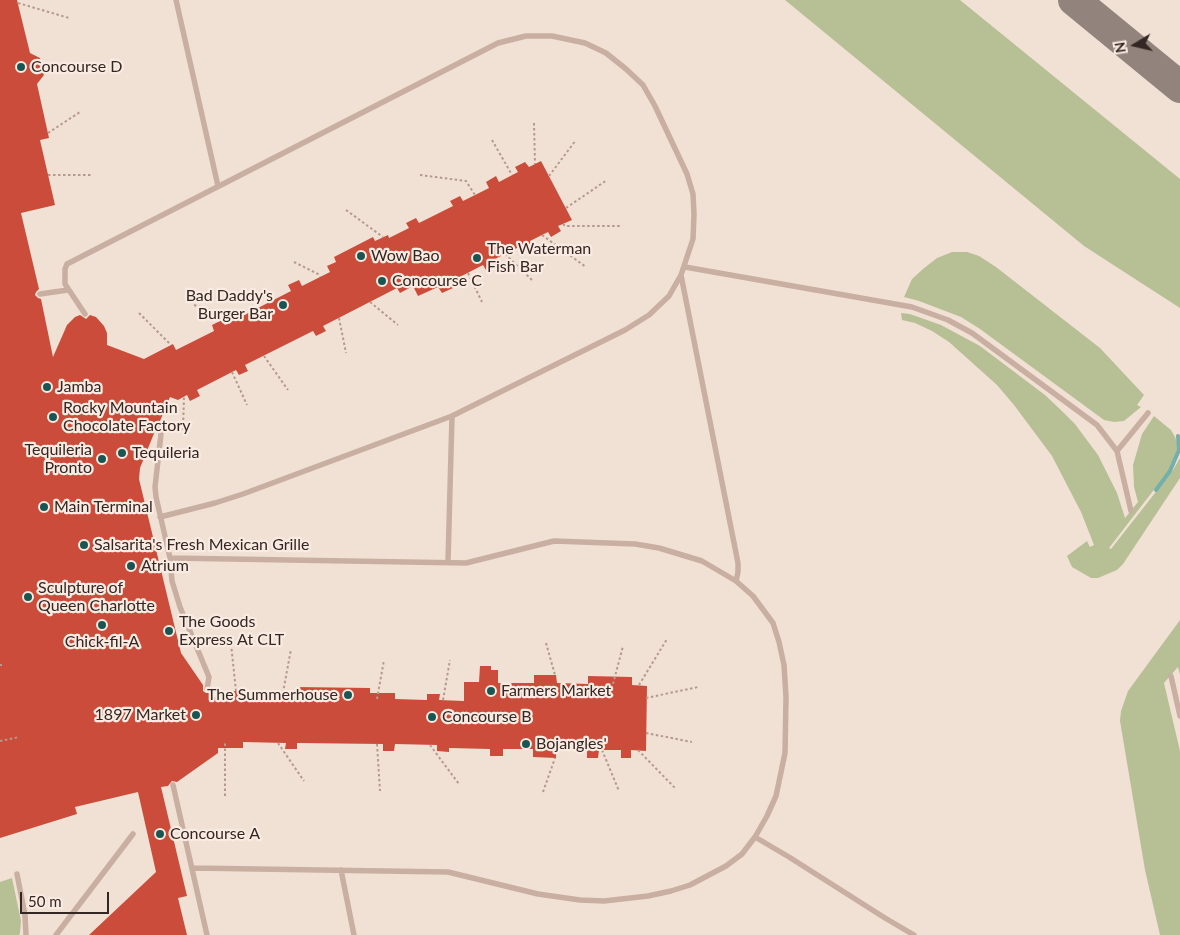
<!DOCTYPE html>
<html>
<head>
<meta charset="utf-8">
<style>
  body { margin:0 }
  #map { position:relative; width:1180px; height:935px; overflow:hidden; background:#f1e1d5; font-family:Lato,sans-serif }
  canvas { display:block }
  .north { position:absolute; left:1110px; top:20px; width:50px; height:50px; -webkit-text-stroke:4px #f9ebe1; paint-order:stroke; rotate:261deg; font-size:14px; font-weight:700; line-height:20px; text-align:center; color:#332724 }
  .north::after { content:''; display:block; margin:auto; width:18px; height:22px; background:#332724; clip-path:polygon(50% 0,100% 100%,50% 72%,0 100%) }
  .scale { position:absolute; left:20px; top:892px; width:89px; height:22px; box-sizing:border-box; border:2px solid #332724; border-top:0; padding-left:6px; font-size:15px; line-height:18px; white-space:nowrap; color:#332724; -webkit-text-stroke:4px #f9ebe1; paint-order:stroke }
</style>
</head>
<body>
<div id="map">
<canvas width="1180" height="935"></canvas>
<div class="north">N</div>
<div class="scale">50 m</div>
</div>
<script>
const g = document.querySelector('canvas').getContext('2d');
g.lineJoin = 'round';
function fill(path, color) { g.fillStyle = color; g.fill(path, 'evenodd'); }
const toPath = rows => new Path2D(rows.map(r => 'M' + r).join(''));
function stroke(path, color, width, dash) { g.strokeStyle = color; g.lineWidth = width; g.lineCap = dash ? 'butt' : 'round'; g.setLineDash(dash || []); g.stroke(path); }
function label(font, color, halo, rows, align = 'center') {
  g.font = font + ' Lato,sans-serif'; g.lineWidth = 4.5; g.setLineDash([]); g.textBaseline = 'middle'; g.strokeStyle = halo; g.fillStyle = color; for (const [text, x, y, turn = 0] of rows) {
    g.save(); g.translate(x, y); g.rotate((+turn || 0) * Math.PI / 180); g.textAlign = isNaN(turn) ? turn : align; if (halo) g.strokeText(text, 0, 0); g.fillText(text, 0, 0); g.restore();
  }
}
const green = toPath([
  [785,0,960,0,1180,179,1180,308,1084,246],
  [952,252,967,252,979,256,996,267,1100,348,1144,395,1137,405,1141,407,1124,421,1114,422,1104,420,980,329,961,317,919,301,904,297,912,279,923,269,937,258],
  [901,313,910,314,941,325,980,346,1045,395,1064,413,1075,424,1098,455,1117,493,1125,518,1138,502,1134,487,1133,465,1142,434,1154,416,1171,430,1175,437,1178,445,1175,460,1170,469,1109,548,1111,549,1173,470,1180,458,1180,478,1123,564,1117,570,1098,578,1091,578,1072,567,1067,556,1087,541,1090,547,1094,545,1081,512,1052,456,1014,405,997,385,949,342,932,331,915,323,902,320],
  [1180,620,1180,675,1178,667,1164,683,1180,751,1180,935,1160,935,1145,870,1120,721,1121,711,1128,691],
  [12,878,21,921,20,933,19,935,0,935,0,882]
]);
const stream = toPath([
  [1156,490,1170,471,1179,450,1178,436]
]);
const taxiway = toPath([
  [1074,0,1180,87]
]);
const building = toPath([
  [0,0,17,0,30,53,40,58,44,75,37,84,49,138,40,140,55,205,21,213,39,289,36,292,35,295,38,298,41,299,53,357,67,325,75,317,80,315,86,319,90,315,96,317,104,326,107,333,107,345,144,359,173,344,176,350,214,331,212,325,222,320,225,325,291,291,288,285,299,280,302,286,330,272,327,266,336,262,334,257,373,237,375,241,388,235,389,238,409,228,406,223,416,218,419,223,453,206,450,201,460,196,463,201,489,188,486,182,496,176,499,182,518,172,515,167,525,162,529,167,541,161,572,220,558,226,561,231,551,237,548,232,530,241,532,247,522,252,519,247,493,260,496,265,486,270,483,265,450,282,453,288,442,293,438,287,418,296,413,286,400,293,397,288,323,326,326,331,316,336,313,331,245,365,248,371,239,375,236,370,197,390,200,396,190,401,187,395,178,400,170,397,160,421,156,421,154,424,155,431,140,468,139,479,181,653,203,685,203,691,206,693,209,693,212,697,219,697,229,691,243,691,243,697,286,698,286,692,296,692,296,687,370,688,370,693,395,693,395,699,427,700,427,694,440,694,439,700,464,701,464,682,479,682,480,666,491,666,491,670,498,670,498,683,534,683,534,675,556,675,557,683,588,684,588,676,632,677,632,685,647,686,646,751,631,750,631,758,621,758,621,750,599,750,598,758,587,758,587,750,556,749,556,758,533,757,533,749,503,749,503,756,490,756,490,749,449,748,449,752,437,751,437,745,395,744,394,751,383,751,383,744,297,743,297,749,285,749,286,743,243,742,243,748,218,748,218,753,177,782,172,781,168,786,161,787,187,896,178,898,187,935,89,935,156,872,138,792,75,807,77,814,0,838]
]);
const path = toPath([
  [18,3,69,18],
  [534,123,535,164],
  [48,133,80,112],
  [492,140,512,175],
  [48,175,91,175],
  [420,175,466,181,475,195],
  [549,176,576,140],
  [566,208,607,180],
  [346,210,383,237],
  [563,224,565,226,620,226],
  [542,235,586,267],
  [505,254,532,280],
  [294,262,318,274,320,277],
  [468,273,482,302],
  [370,302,398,325],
  [194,305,239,318],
  [139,313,171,345],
  [339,318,346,353],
  [264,356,288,390],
  [232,372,247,405],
  [183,430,184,396],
  [546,643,555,675],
  [231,644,236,691],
  [0,665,2,665],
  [613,684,623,646],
  [639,685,667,639],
  [282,698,291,649],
  [646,698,698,687],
  [377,699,384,660],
  [443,700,450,660],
  [646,733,692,742],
  [0,741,19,737],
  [278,743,304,781],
  [377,744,380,791],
  [430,745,459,784],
  [602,750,619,791],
  [638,750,675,788],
  [543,792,555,758],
  [225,796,225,741]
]);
const service = toPath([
  [176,0,218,186],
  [685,267,912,307,948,320,972,333,1097,425,1117,451,1131,511],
  [681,275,738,563,738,572,736,581],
  [40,294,68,290],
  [85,314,65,284,65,269,67,264,498,43,526,36,552,36,585,43,606,53,626,69,643,85,655,106,687,174,693,194,694,214,693,239,681,275,669,296,649,315,625,330,452,416,243,494,215,503,160,517],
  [158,425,161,434,155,487,156,497,170,558,172,581,180,607,209,677,207,689],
  [1117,451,1148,413],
  [170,558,466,563,554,541,635,544,659,548,702,561,736,581,753,596,773,623,779,642,784,665,786,697,785,753,776,796,767,816,755,837,742,854,726,866,690,885,671,891,648,896,604,901,580,900,538,894,448,872,192,868],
  [448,562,452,416],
  [1171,676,1180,716],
  [173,785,207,935],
  [755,837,789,857,885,918,914,935],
  [341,870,354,935],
  [17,874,25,915,26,935],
  [56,935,133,834]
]);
const markers = [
  [21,67,5,"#195653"],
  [361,256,5,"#195653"],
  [477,258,5,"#195653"],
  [382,281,5,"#195653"],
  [283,305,5,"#195653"],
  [47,387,5,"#195653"],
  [53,417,5,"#195653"],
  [122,453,5,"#195653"],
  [102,459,5,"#195653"],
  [44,507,5,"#195653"],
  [84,545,5,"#195653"],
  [131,566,5,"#195653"],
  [28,597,5,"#195653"],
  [102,625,5,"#195653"],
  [169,631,5,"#195653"],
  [491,691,5,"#195653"],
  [348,695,5,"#195653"],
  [196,715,5,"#195653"],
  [432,717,5,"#195653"],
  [526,744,5,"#195653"],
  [160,834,5,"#195653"]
];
const poiNames = [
  ["Concourse D",31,67],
  ["The Waterman",487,249],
  ["Fish Bar",487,267],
  ["Wow Bao",371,256],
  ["Concourse C",392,281],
  ["Bad Daddy's",273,296,"right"],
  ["Burger Bar",273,314,"right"],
  ["Jamba",57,387],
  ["Rocky Mountain",63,408],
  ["Chocolate Factory",63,426],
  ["Tequileria",92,450,"right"],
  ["Pronto",92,468,"right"],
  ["Tequileria",132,453],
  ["Main Terminal",54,507],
  ["Salsarita's Fresh Mexican Grille",94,545],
  ["Atrium",141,566],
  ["Sculpture of",38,588],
  ["Queen Charlotte",38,606],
  ["The Goods",179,622],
  ["Express At CLT",179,640],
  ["Chick-fil-A",102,642,"center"],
  ["Farmers Market",501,691],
  ["The Summerhouse",338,695,"right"],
  ["1897 Market",186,715,"right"],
  ["Concourse B",442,717],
  ["Bojangles'",536,744],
  ["Concourse A",170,834]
];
fill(green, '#b7c095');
stroke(stream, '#73afab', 4);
stroke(taxiway, '#92847c', 32);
fill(building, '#cb4c3a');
stroke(path, '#b5998c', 2, [2.5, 2.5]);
stroke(service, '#c9afa1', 5.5);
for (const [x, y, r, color] of markers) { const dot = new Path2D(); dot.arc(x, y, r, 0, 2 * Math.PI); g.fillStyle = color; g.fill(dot); stroke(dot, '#f9ebe1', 2); }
label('16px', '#332724', '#f9ebe1', poiNames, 'left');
</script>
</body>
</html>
